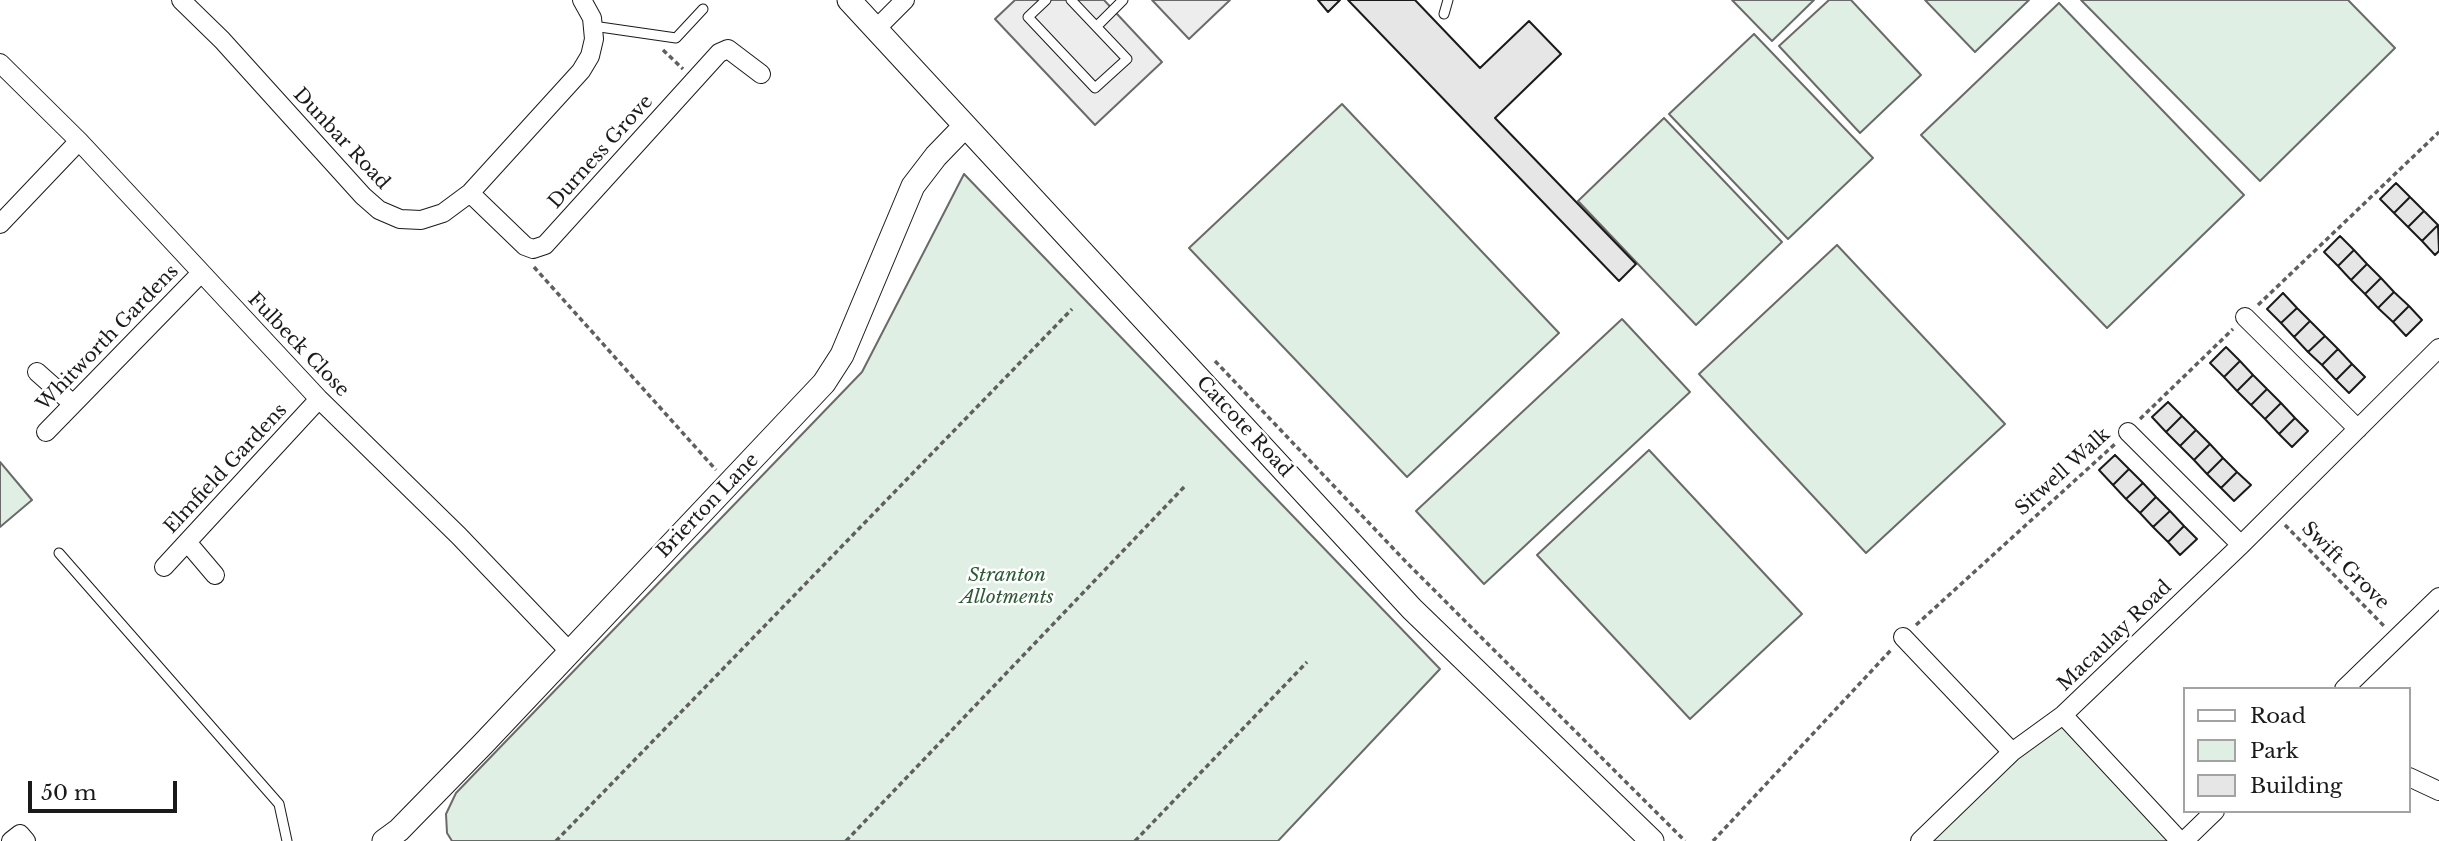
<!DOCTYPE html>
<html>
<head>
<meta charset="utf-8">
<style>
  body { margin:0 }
  #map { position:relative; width:2439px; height:841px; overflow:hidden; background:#fff; font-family:"Libre Baskerville",serif }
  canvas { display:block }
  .legend { position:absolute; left:2183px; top:687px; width:228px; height:126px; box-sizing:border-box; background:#fff; border:2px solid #a3a3a3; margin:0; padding:9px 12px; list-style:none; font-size:21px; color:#1a1a1a }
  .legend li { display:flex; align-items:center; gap:14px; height:35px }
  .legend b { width:35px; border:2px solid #a3a3a3 }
  .scale { position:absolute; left:28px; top:781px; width:149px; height:32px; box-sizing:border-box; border:4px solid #1a1a1a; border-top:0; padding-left:9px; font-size:21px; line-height:24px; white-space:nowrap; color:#1a1a1a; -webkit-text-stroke:5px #fff; paint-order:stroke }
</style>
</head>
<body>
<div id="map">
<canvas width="2439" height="841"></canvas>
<ul class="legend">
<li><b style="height:9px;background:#fff"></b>Road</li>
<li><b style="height:19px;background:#e0efe3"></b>Park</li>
<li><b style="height:19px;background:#e6e6e6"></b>Building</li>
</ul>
<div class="scale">50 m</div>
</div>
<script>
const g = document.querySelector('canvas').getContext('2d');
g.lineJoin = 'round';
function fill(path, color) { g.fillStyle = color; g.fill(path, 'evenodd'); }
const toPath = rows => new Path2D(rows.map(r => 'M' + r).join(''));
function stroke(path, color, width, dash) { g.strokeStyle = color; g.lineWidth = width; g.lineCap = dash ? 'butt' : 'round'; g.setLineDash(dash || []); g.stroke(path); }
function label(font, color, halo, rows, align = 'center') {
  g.font = font + ' "Libre Baskerville",serif'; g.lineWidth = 5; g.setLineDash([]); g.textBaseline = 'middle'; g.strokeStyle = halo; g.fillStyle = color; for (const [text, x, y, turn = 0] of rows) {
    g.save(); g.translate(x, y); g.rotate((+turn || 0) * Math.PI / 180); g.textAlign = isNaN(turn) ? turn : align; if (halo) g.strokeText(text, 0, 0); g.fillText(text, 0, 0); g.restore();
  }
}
const green = toPath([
  [1732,0,1814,0,1772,41,1732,0],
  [1829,0,1851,0,1921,75,1860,133,1779,46,1829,0],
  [1925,0,2029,0,1975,52,1925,0],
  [2081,0,2348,0,2395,48,2260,181,2081,0],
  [2059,3,2244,195,2107,328,1921,135,2059,3],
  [1754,34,1873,158,1788,239,1669,114,1754,34],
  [1342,104,1559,333,1407,477,1189,248,1342,104],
  [1664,118,1782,242,1696,325,1578,201,1664,118],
  [964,174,1440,669,1278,841,452,841,447,833,446,814,456,793,862,372,964,174],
  [1837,245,2005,424,1866,553,1699,374,1837,245],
  [1622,319,1690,392,1484,584,1416,511,1622,319],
  [1649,450,1802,614,1690,719,1537,555,1649,450],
  [0,462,32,500,0,527,0,462],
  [2063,715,2180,841,1920,841,2063,715]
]);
const parking = toPath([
  [1015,0,1104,0,1162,62,1095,125,995,19,1015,0],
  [1152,0,1230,0,1189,39,1152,0]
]);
const building = toPath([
  [1318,0,1340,0,1328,12,1318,0],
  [1348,0,1415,0,1480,68,1529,21,1561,54,1495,118,1636,264,1619,281,1348,0],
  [2396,183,2410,197,2394,213,2380,199,2396,183],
  [2410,197,2424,211,2408,227,2394,213,2410,197],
  [2424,211,2438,225,2422,241,2408,227,2424,211],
  [2438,225,2439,251,2435,255,2422,241,2438,225],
  [2340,236,2354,250,2338,266,2324,252,2340,236],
  [2354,250,2367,264,2351,280,2338,266,2354,250],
  [2367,264,2381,278,2365,294,2351,280,2367,264],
  [2381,278,2394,292,2378,308,2365,294,2381,278],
  [2394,292,2409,306,2393,322,2378,308,2394,292],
  [2283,293,2297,308,2281,323,2267,309,2283,293],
  [2409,306,2422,320,2406,336,2393,322,2409,306],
  [2297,308,2310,321,2294,337,2281,323,2297,308],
  [2310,321,2325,336,2308,352,2294,337,2310,321],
  [2325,336,2338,349,2322,365,2308,352,2325,336],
  [2226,347,2240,361,2224,377,2210,363,2226,347],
  [2338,349,2352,364,2336,380,2322,365,2338,349],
  [2240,361,2253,375,2237,391,2224,377,2240,361],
  [2352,364,2365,377,2349,393,2336,380,2352,364],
  [2253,375,2267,389,2251,405,2237,391,2253,375],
  [2267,389,2281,403,2265,419,2251,405,2267,389],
  [2168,402,2182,416,2166,432,2152,417,2168,402],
  [2281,403,2295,418,2279,434,2265,419,2281,403],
  [2182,416,2196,430,2180,446,2166,432,2182,416],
  [2295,418,2308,431,2292,447,2279,434,2295,418],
  [2196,430,2210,444,2194,460,2180,446,2196,430],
  [2210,444,2223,458,2207,474,2194,460,2210,444],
  [2115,455,2129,469,2113,485,2099,470,2115,455],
  [2223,458,2237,472,2221,488,2207,474,2223,458],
  [2129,469,2143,483,2126,499,2113,485,2129,469],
  [2237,472,2251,485,2234,501,2221,488,2237,472],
  [2143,483,2156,497,2140,513,2126,499,2143,483],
  [2156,497,2170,511,2153,527,2140,513,2156,497],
  [2170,511,2184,526,2168,542,2153,527,2170,511],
  [2184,526,2197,539,2180,555,2168,542,2184,526]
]);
const path = toPath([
  [663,50,683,69],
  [534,267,716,470],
  [2258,305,2439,132],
  [1215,361,1408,564,1685,841],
  [2140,419,2233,329],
  [2285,525,2385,627],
  [1916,625,2115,444],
  [556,841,1072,309],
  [846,841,1185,486],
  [1135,841,1307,662],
  [1713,841,1891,650]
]);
const service = toPath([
  [1046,0,1028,17,1095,88,1127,59,1071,0],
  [1444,14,1448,0],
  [593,26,676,38,703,9],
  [1097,26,1123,0],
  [59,553,279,804,287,841]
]);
const minor = toPath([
  [181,0,222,40,363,196,379,210,400,219,421,220,443,213,470,193,581,71,590,56,594,39,592,18,582,0],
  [875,30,905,0],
  [0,63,79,141,319,399,459,536,569,651],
  [470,193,525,246,533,249,545,245,719,53,728,49,761,74],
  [0,224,79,141],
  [2245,317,2358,429],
  [37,372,73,404],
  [46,432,201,273],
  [2128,432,2241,545],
  [187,542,215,575],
  [164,567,319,399],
  [1903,637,2012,752],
  [2344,689,2439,597],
  [2063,715,2180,841],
  [2409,777,2439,791],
  [11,841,20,834,26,841],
  [1920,841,2012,752,2063,715,2241,545,2439,348],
  [2184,841,2215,811]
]);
const tertiary = toPath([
  [849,0,1412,609,1652,841],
  [384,841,399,830,483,744,824,383,842,355,913,186,936,156,965,126]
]);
const streetNames = [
  ["Dunbar Road",341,139,47],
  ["Durness Grove",601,152,-48],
  ["Whitworth Gardens",108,338,-46],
  ["Fulbeck Close",298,345,46],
  ["Catcote Road",1244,427,47],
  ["Elmfield Gardens",226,469,-47],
  ["Sitwell Walk",2063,472,-42],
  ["Brierton Lane",708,506,-46],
  ["Swift Grove",2345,566,45],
  ["Macaulay Road",2115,636,-44]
];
const parkNames = [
  ["Stranton",1007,576],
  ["Allotments",1007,598]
];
fill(green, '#e0efe3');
stroke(green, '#6a6a6a', 2);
fill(parking, '#ededed');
stroke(parking, '#6a6a6a', 2);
fill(building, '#e6e6e6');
stroke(building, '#1a1a1a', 2);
stroke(service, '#1a1a1a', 11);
stroke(minor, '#1a1a1a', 20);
stroke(tertiary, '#1a1a1a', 25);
stroke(path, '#5f5f5f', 3.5, [5, 3.5]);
stroke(service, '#fff', 9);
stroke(minor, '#fff', 18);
stroke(tertiary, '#fff', 23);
label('19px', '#1a1a1a', '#fff', streetNames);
label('italic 19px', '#2b5a34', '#fff', parkNames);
</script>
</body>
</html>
